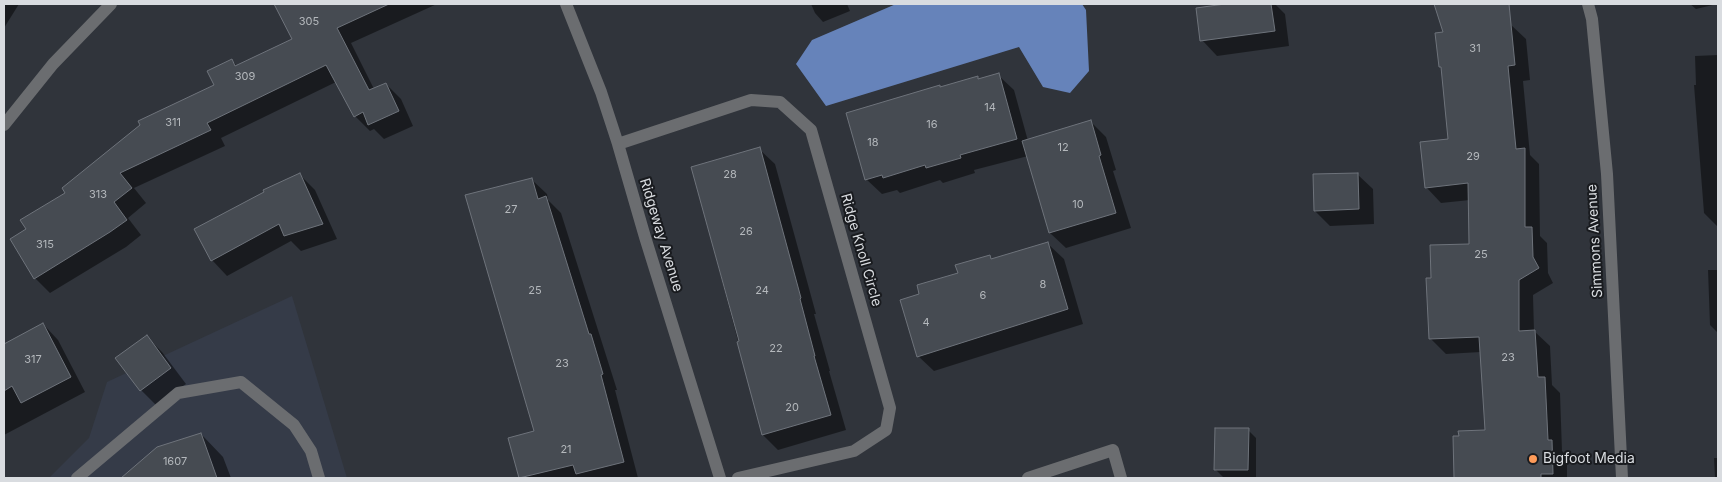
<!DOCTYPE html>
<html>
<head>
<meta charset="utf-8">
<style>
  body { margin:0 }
  #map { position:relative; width:1722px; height:482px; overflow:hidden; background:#30343b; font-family:Inter,sans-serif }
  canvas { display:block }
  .frame { position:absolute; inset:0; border:5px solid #d9dce0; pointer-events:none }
</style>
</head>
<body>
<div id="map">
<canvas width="1722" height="482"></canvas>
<div class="frame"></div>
</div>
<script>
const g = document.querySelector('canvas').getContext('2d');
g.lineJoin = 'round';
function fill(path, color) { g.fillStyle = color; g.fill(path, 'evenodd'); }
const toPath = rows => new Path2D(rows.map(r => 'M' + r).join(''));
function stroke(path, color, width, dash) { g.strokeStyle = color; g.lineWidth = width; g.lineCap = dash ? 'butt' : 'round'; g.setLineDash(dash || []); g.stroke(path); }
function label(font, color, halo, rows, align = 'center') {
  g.font = font + ' Inter,sans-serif'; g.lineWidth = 4; g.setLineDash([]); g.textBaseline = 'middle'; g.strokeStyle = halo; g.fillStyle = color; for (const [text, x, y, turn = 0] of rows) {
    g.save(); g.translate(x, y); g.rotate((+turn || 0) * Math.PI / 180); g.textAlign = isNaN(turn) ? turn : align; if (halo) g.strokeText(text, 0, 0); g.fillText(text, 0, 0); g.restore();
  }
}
const built = toPath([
  [292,296,347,478,49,478,89,438,107,382]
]);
const water = toPath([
  [896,4,1082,4,1086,10,1089,71,1070,93,1043,87,1019,47,826,106,796,64,812,40]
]);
const shadow = toPath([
  [4,4,19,4,4,28],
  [275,4,437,4,351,43,374,89,386,84,401,99,413,126,384,139,374,129,370,131,355,116,336,82,221,138,225,146,134,188,146,203,128,218,141,235,126,247,50,293,35,278,11,240,28,230,67,193,215,86,232,61,237,66,293,39],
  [811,4,847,4,850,11,823,22,815,13],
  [1234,4,1275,4,1285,14,1289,46,1217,56,1202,40,1198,9],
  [1436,4,1499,4,1503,25,1510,24,1526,39,1530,80,1523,81,1530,155,1539,164,1540,236,1547,243,1548,273,1553,283,1533,295,1534,331,1550,346,1552,385,1560,393,1562,451,1567,456,1567,478,1455,478,1454,437,1486,431,1481,352,1446,354,1431,339,1432,279,1470,245,1470,200,1441,203,1426,187,1450,140,1443,69,1440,66,1444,34],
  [1690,4,1717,4,1696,9],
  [1718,55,1718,227,1704,213,1694,85,1696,85,1695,56],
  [998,75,1014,90,1028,141,1091,122,1106,137,1116,170,1113,171,1131,228,1066,248,1050,233,1028,156,974,170,975,173,943,183,940,180,900,193,897,190,882,194,866,179,940,88,977,78,980,80],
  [759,149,775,164,816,314,814,314,830,371,829,371,846,430,778,450,763,435,692,168],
  [299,174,315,190,337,239,301,251,291,241,227,276,212,260],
  [1357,174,1373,189,1374,224,1330,226,1315,211],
  [531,179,547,194,548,200,561,213,617,390,615,390,638,478,520,478,510,439,535,432],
  [1048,244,1064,259,1083,324,934,371,918,356,921,295,990,257,993,260],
  [1708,270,1718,270,1718,333,1710,325],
  [43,324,58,340,85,392,4,435,4,345],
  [147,337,162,352,186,384,156,405,141,390],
  [1248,430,1256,438,1256,478,1224,478,1216,470],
  [201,434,223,457,231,478,123,478,158,448],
  [1714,458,1718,458,1718,478,1715,478]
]);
const building = toPath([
  [274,4,389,4,337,28,369,90,386,83,399,111,368,125,363,112,354,117,326,65,207,123,211,130,120,173,132,188,114,202,127,220,110,232,34,279,10,239,26,229,20,220,65,193,62,188,140,125,138,121,214,85,207,71,232,59,235,66,292,39,274,4],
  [1225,4,1271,4,1275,31,1200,41,1196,8,1225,4],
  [1434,4,1509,4,1515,65,1508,66,1516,149,1525,148,1525,227,1532,227,1533,257,1539,268,1519,280,1519,331,1535,330,1538,377,1545,377,1548,440,1552,440,1553,474,1541,474,1541,478,1454,478,1453,436,1459,436,1458,431,1485,430,1479,337,1429,339,1426,278,1431,278,1430,245,1469,244,1468,183,1425,188,1420,142,1448,139,1441,67,1439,67,1435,33,1443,32,1434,4],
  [999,73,1017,139,960,155,961,158,926,168,925,165,883,178,882,175,865,180,846,113,940,85,940,87,978,76,978,79,999,73],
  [1091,120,1101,155,1099,156,1116,213,1049,233,1022,141,1091,120],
  [760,147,801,298,800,299,815,356,814,356,831,415,762,435,737,342,739,341,691,167,760,147],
  [300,173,323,224,284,236,279,224,211,261,194,229,264,192,263,190,300,173],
  [1358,173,1359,209,1314,211,1313,174,1358,173],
  [532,178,538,199,546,196,589,334,591,334,603,374,601,375,624,462,576,474,573,465,519,478,508,438,534,431,465,195,532,178],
  [1048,242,1068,309,917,357,900,300,919,294,917,285,958,273,955,265,990,255,991,259,1048,242],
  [43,323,71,377,21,403,12,386,4,391,4,344,43,323],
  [147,335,171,368,140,391,115,358,147,335],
  [1215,428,1249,428,1248,470,1214,470,1215,428],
  [201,433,217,478,121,478,157,447,201,433]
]);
const minor = toPath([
  [566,4,601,92,618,144,645,237,720,478],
  [1588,4,1592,19,1607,174,1622,478],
  [4,125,53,64,111,4],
  [618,144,751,100,780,102,811,130,890,408,886,430,854,451,738,478],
  [77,478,178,393,241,382,294,425,311,451,319,478],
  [1028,478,1113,450,1121,478]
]);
const markers = [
  [1533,459,5,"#fe9b59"]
];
const numberNames = [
  ["305",309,22],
  ["31",1475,49],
  ["309",245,77],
  ["14",990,108],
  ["311",173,123],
  ["16",932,125],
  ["18",873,143],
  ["12",1063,148],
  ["29",1473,157],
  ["28",730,175],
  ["313",98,195],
  ["10",1078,205],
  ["27",511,210],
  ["26",746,232],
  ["315",45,245],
  ["25",1481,255],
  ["8",1043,285],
  ["25",535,291],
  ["24",762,291],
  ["6",983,296],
  ["4",926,323],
  ["22",776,349],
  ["23",1508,358],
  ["317",33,360],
  ["23",562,364],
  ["20",792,408],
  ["21",566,450],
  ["1607",175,462]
];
const streetNames = [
  ["Ridgeway Avenue",661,235,73],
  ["Simmons Avenue",1595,241,-93],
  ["Ridge Knoll Circle",861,250,74]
];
const poiNames = [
  ["Bigfoot Media",1543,459]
];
fill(built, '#353b48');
fill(water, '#6683ba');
fill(shadow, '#0007');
fill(building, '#464b52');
stroke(building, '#6e737b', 1);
stroke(minor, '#6b6d70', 12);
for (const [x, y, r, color] of markers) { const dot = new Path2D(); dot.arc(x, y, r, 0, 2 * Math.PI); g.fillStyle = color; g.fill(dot); stroke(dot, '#191b1f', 2); }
label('11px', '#b4b8bc', null, numberNames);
label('14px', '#d9dce0', '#191b1f', streetNames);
label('14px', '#d9dce0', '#191b1f', poiNames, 'left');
</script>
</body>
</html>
